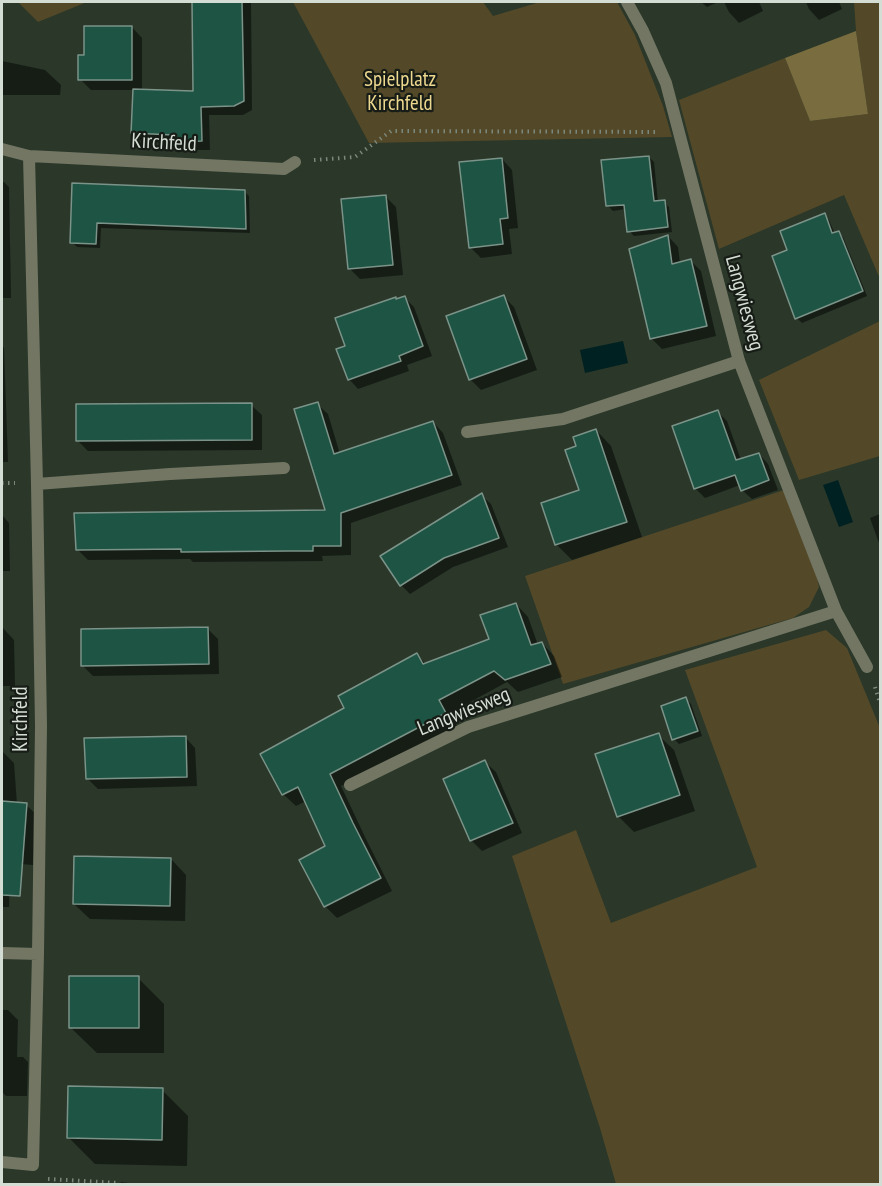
<!DOCTYPE html>
<html>
<head>
<meta charset="utf-8">
<style>
  body { margin:0 }
  #map { position:relative; width:882px; height:1186px; overflow:hidden; background:#2a3729; font-family:"PT Sans Narrow",sans-serif }
  canvas { display:block }
  .frame { position:absolute; inset:0; border:3px solid #d4ddd4; pointer-events:none }
</style>
</head>
<body>
<div id="map">
<canvas width="882" height="1186"></canvas>
<div class="frame"></div>
</div>
<script>
const g = document.querySelector('canvas').getContext('2d');
g.lineJoin = 'round';
function fill(path, color) { g.fillStyle = color; g.fill(path, 'evenodd'); }
const toPath = rows => new Path2D(rows.map(r => 'M' + r).join(''));
function stroke(path, color, width, dash) { g.strokeStyle = color; g.lineWidth = width; g.lineCap = dash ? 'butt' : 'round'; g.setLineDash(dash || []); g.stroke(path); }
function label(font, color, halo, rows, align = 'center') {
  g.font = font + ' "PT Sans Narrow",sans-serif'; g.lineWidth = 4.5; g.setLineDash([]); g.textBaseline = 'middle'; g.strokeStyle = halo; g.fillStyle = color; for (const [text, x, y, turn = 0] of rows) {
    g.save(); g.translate(x, y); g.rotate((+turn || 0) * Math.PI / 180); g.textAlign = isNaN(turn) ? turn : align; if (halo) g.strokeText(text, 0, 0); g.fillText(text, 0, 0); g.restore();
  }
}
const green = toPath([
  [18,2,87,2,38,22],
  [293,2,483,2,493,16,540,2,617,2,635,35,663,106,672,137,369,143],
  [854,2,880,2,880,279,844,195,719,249,679,100,785,58,810,121,868,114,856,31],
  [880,321,880,456,799,480,759,380],
  [784,490,814,564,819,587,809,607,793,618,563,684,525,576],
  [826,630,847,648,880,728,880,1184,616,1184,600,1128,512,856,576,830,611,923,757,867,685,670]
]);
const forest = toPath([
  [856,31,868,114,810,121,785,58]
]);
const water = toPath([
  [623,341,628,363,585,373,580,350],
  [838,480,853,522,839,527,823,485]
]);
const shadow = toPath([
  [194,2,251,2,252,110,243,115,209,115,210,150,184,150,177,143,142,142,133,133,134,90,91,90,80,79,86,57,132,27,142,38,142,91,195,93],
  [701,2,718,2,707,7],
  [724,2,759,2,763,11,739,23,729,12],
  [806,2,839,2,842,9,819,20,809,9],
  [2,61,45,70,61,85,60,95,2,95],
  [649,157,654,162,658,202,664,202,669,207,672,232,634,236,629,231,626,209,613,211,608,206],
  [502,159,512,170,518,228,509,229,512,254,481,258,470,247],
  [2,182,4,182,9,187,11,298,2,298],
  [74,185,244,191,249,196,250,233,101,228,100,248,77,247,72,242],
  [386,197,396,207,403,275,360,279,349,268],
  [824,215,829,220,835,234,838,233,843,237,867,296,802,323,797,318,789,251],
  [668,236,678,247,680,263,691,261,701,271,716,336,662,349,651,338],
  [404,297,414,307,432,356,407,365,409,371,358,389,349,379,347,347,395,298,397,300],
  [504,297,514,307,537,370,481,390,471,380,448,317],
  [2,345,4,348,8,462,2,462],
  [317,404,328,414,340,454,433,422,443,433,462,485,351,523,351,555,322,556,323,561,193,562,190,559,88,560,77,549,327,512],
  [251,405,262,415,262,450,88,451,77,440],
  [718,412,727,421,741,460,759,454,768,464,778,490,752,499,742,490,740,485,705,498,695,488],
  [596,430,611,446,642,537,572,560,557,545,543,504,581,491,578,447],
  [481,495,491,504,508,547,453,567,410,594,401,585],
  [880,514,880,546,870,518],
  [2,515,9,523,10,571,2,571],
  [516,604,528,617,538,645,542,643,554,656,562,677,518,692,507,682,450,713,457,726,341,786,365,837,392,891,337,918,325,906,327,847,306,801,296,806,283,794,346,708,417,655,426,664,491,639],
  [2,627,14,640,15,686,2,686],
  [208,629,218,639,219,674,93,676,83,666],
  [686,699,691,704,702,736,679,744,674,739],
  [658,735,674,750,695,811,634,832,618,816],
  [185,737,195,748,197,786,98,789,87,778],
  [2,751,14,763,17,804,26,805,37,815,33,865,7,863,2,858],
  [485,762,496,772,522,833,482,851,472,841,445,780],
  [171,859,186,875,185,921,90,919,74,904],
  [2,870,10,879,9,907,2,907],
  [138,978,164,1004,164,1053,97,1053,70,1027],
  [2,1010,8,1010,18,1020,17,1057,23,1057,28,1062,27,1096,6,1096,2,1092],
  [162,1090,188,1116,187,1166,95,1164,69,1138],
  [121,1182,136,1184,120,1184]
]);
const building = toPath([
  [192,2,242,2,244,101,234,106,201,107,202,141,173,142,173,135,131,133,133,89,193,91,192,2],
  [84,26,132,26,132,80,78,80,78,55,84,55,84,26],
  [649,156,654,201,665,200,668,227,627,232,624,205,606,206,601,160,649,156],
  [502,158,508,218,500,219,503,244,469,248,459,162,502,158],
  [72,183,245,190,246,229,97,223,96,244,70,243,72,183],
  [386,195,393,265,348,269,341,199,386,195],
  [825,213,832,233,839,231,863,291,795,319,772,256,787,250,780,231,825,213],
  [668,235,672,264,691,259,707,326,650,339,629,249,668,235],
  [504,295,527,359,469,380,446,316,504,295],
  [405,296,423,346,399,356,401,361,348,380,336,349,345,346,335,318,396,297,396,299,405,296],
  [318,402,334,454,433,421,452,475,341,513,341,546,313,546,313,551,288,551,181,552,181,549,76,550,74,513,325,510,294,409,318,402],
  [252,403,252,440,76,441,76,404,252,403],
  [718,410,736,460,759,453,769,480,741,491,735,475,694,489,672,426,718,410],
  [596,429,627,522,555,545,541,503,579,490,565,450,576,446,573,437,596,429],
  [482,493,499,538,444,558,400,586,380,556,482,493],
  [516,603,531,645,542,642,551,664,505,680,494,671,439,700,446,713,330,774,353,823,381,878,324,907,299,860,325,846,298,787,282,795,260,754,344,708,338,696,417,653,423,664,489,639,480,615,516,603],
  [208,627,209,664,81,666,81,629,208,627],
  [686,697,698,731,672,740,661,706,686,697],
  [659,733,680,795,617,817,595,754,659,733],
  [186,736,187,777,86,779,84,738,186,736],
  [485,760,513,823,470,841,443,779,485,760],
  [2,801,27,803,20,896,2,895,2,801],
  [74,856,171,858,170,906,73,904,74,856],
  [69,976,139,976,139,1028,69,1028,69,976],
  [68,1086,163,1088,162,1140,67,1138,68,1086]
]);
const path = toPath([
  [314,160,355,157,391,131,658,132],
  [2,483,15,483],
  [875,687,880,703],
  [48,1179,119,1183]
]);
const lane = toPath([
  [467,432,563,419,739,361]
]);
const street = toPath([
  [627,2,643,31,666,83,739,361,836,611,867,667],
  [2,149,29,156,37,484,41,726,38,954,2,953],
  [29,156,284,169,295,162],
  [37,484,170,474,284,468],
  [350,785,468,727,836,611],
  [2,1162,33,1165,38,954]
]);
const parkNames = [
  ["Spielplatz",400,80],
  ["Kirchfeld",400,104]
];
const streetNames = [
  ["Kirchfeld",164,143,3],
  ["Langwiesweg",744,303,75],
  ["Langwiesweg",464,712,-22],
  ["Kirchfeld",21,719,-90]
];
fill(green, '#534928');
fill(forest, '#796c3f');
fill(water, '#002121');
fill(shadow, '#0007');
fill(building, '#1e5443');
stroke(building, '#7b9389', 1.5);
stroke(path, '#7d887c', 4, [1.5, 4.5]);
stroke(lane, '#727663', 12);
stroke(street, '#727663', 12);
label('21px', '#edd88f', '#171d16', parkNames);
label('21px', '#d4ddd4', '#171d16', streetNames);
</script>
</body>
</html>
